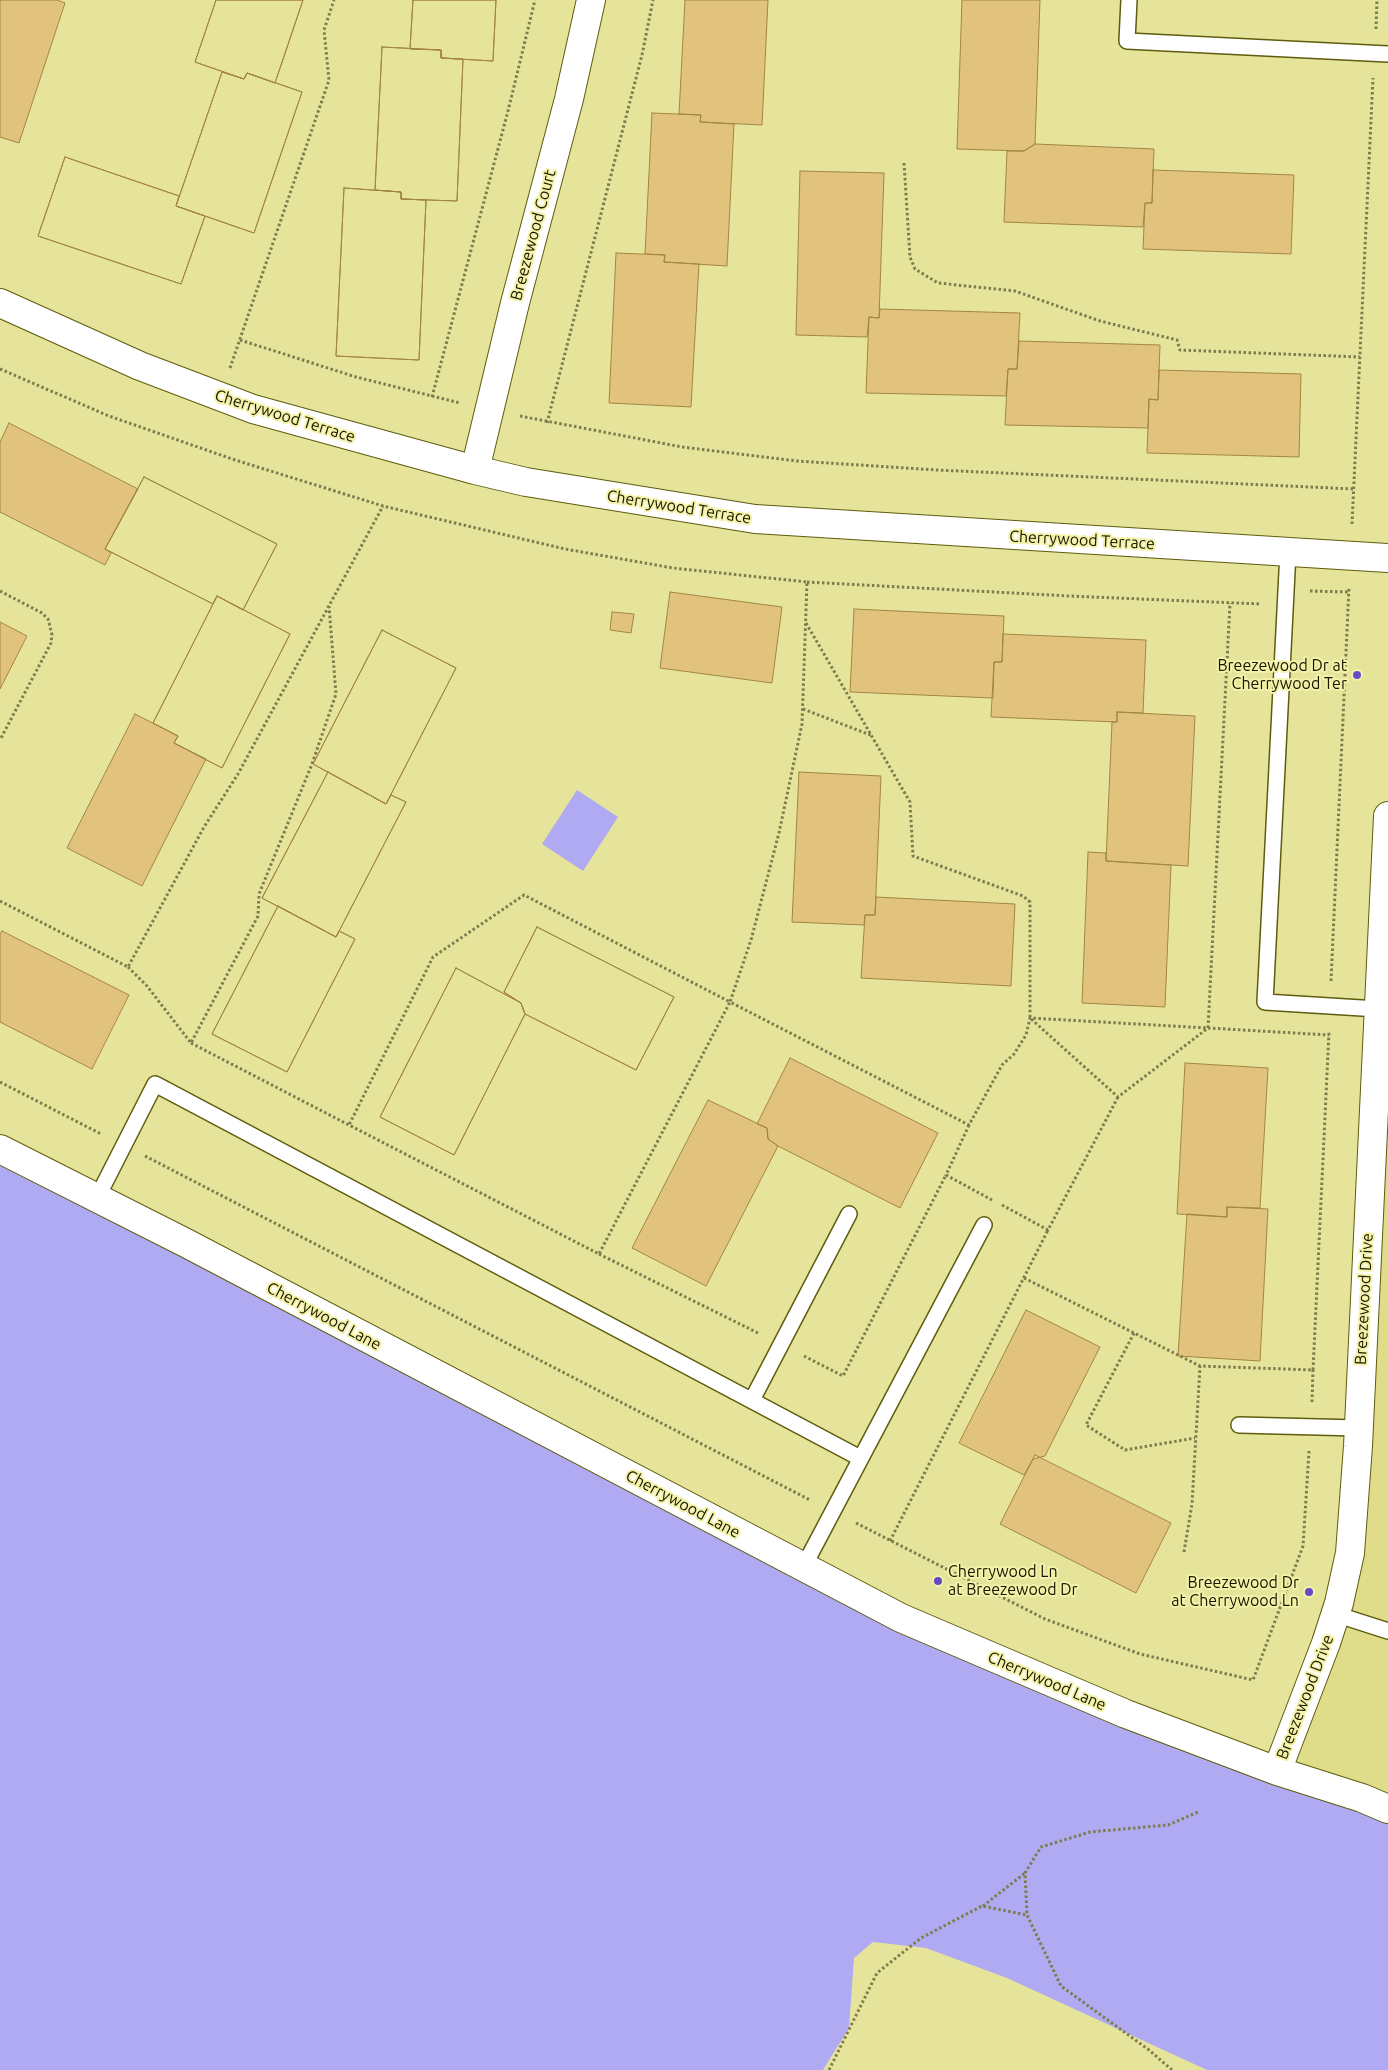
<!DOCTYPE html>
<html>
<head>
<meta charset="utf-8">
<style>
  body { margin:0 }
  canvas { display:block; background:#e6e49b }
</style>
</head>
<body>
<canvas width="1388" height="2070"></canvas>
<script>
const g = document.querySelector('canvas').getContext('2d');
g.lineJoin = 'round';
function fill(path, color) { g.fillStyle = color; g.fill(path, 'evenodd'); }
const toPath = rows => new Path2D(rows.map(r => 'M' + r).join(''));
function stroke(path, color, width, dash) { g.strokeStyle = color; g.lineWidth = width; g.lineCap = dash ? 'butt' : 'round'; g.setLineDash(dash || []); g.stroke(path); }
function label(font, color, halo, rows, align = 'center') {
  g.font = font + ' Ubuntu,sans-serif'; g.lineWidth = 4; g.setLineDash([]); g.textBaseline = 'middle'; g.strokeStyle = halo; g.fillStyle = color; for (const [text, x, y, turn = 0] of rows) {
    g.save(); g.translate(x, y); g.rotate((+turn || 0) * Math.PI / 180); g.textAlign = isNaN(turn) ? turn : align; if (halo) g.strokeText(text, 0, 0); g.fillText(text, 0, 0); g.restore();
  }
}
const built = toPath([
  [1388,816,1388,1809,1277,1771,1339,1603]
]);
const green = toPath([
  [577,790,618,817,583,871,542,844],
  [0,1149,901,1618,1388,1809,1388,2070,1207,2070,1007,1978,926,1948,873,1942,854,1958,849,2028,823,2070,0,2070]
]);
const building = toPath([
  [0,0,57,0,65,3,19,143,0,137,0,0],
  [216,0,303,0,275,83,247,73,244,79,195,62,216,0],
  [216,0,303,0,275,83,247,73,244,79,195,62,216,0],
  [413,0,496,0,493,61,441,58,441,50,410,49,413,0],
  [413,0,496,0,493,61,441,58,441,50,410,49,413,0],
  [685,0,768,0,762,125,700,122,701,115,679,114,685,0],
  [962,0,1040,0,1035,144,1024,151,957,149,962,0],
  [382,47,441,50,441,58,463,59,457,201,401,199,401,192,375,190,382,47],
  [382,47,441,50,441,58,463,59,457,201,401,199,401,192,375,190,382,47],
  [222,72,244,79,247,73,302,92,254,233,176,206,222,72],
  [222,72,244,79,247,73,302,92,254,233,176,206,222,72],
  [652,113,701,115,700,122,734,124,727,266,664,262,665,255,645,254,652,113],
  [1035,144,1154,149,1152,203,1145,203,1143,227,1004,222,1007,151,1024,151,1035,144],
  [65,157,179,196,176,206,205,216,181,284,38,236,65,157],
  [65,157,179,196,176,206,205,216,181,284,38,236,65,157],
  [1153,170,1294,175,1291,254,1143,249,1145,203,1152,203,1153,170],
  [800,171,884,173,879,318,869,317,867,337,796,335,800,171],
  [344,188,401,192,401,199,426,200,419,360,336,356,344,188],
  [344,188,401,192,401,199,426,200,419,360,336,356,344,188],
  [616,253,665,255,664,262,699,264,691,407,609,403,616,253],
  [880,309,1020,313,1017,369,1008,369,1006,396,866,393,869,317,879,318,880,309],
  [1019,341,1160,345,1158,400,1149,399,1148,428,1005,425,1008,369,1017,369,1019,341],
  [1159,370,1301,374,1299,457,1147,453,1149,399,1158,400,1159,370],
  [9,423,138,489,105,549,111,553,105,565,0,512,0,442,9,423],
  [144,477,277,544,243,610,217,596,213,604,105,549,144,477],
  [144,477,277,544,243,610,217,596,213,604,105,549,144,477],
  [670,592,782,607,772,683,660,668,670,592],
  [217,596,290,634,222,768,174,743,178,736,153,723,217,596],
  [217,596,290,634,222,768,174,743,178,736,153,723,217,596],
  [854,609,1004,616,1002,662,994,662,993,698,850,692,854,609],
  [612,612,634,614,631,633,610,630,612,612],
  [0,622,27,636,0,689,0,622],
  [382,630,456,668,386,804,313,764,382,630],
  [382,630,456,668,386,804,313,764,382,630],
  [1003,634,1146,640,1143,713,1117,712,1117,722,991,717,994,662,1002,662,1003,634],
  [1117,712,1195,716,1188,866,1106,861,1112,722,1117,722,1117,712],
  [135,714,178,736,174,743,206,759,142,886,67,848,135,714],
  [328,772,386,804,391,795,406,802,336,937,262,898,328,772],
  [328,772,386,804,391,795,406,802,336,937,262,898,328,772],
  [799,772,881,776,875,915,865,915,864,925,792,922,799,772],
  [1088,852,1106,853,1106,861,1171,865,1165,1007,1082,1003,1088,852],
  [876,897,1015,904,1011,986,861,978,865,915,875,915,876,897],
  [278,906,336,937,339,931,355,939,287,1072,212,1034,278,906],
  [278,906,336,937,339,931,355,939,287,1072,212,1034,278,906],
  [537,927,674,997,636,1070,525,1014,521,1003,504,992,537,927],
  [537,927,674,997,636,1070,525,1014,521,1003,504,992,537,927],
  [2,931,129,995,92,1069,0,1022,0,934,2,931],
  [456,968,521,1003,525,1014,454,1155,380,1117,456,968],
  [456,968,521,1003,525,1014,454,1155,380,1117,456,968],
  [790,1058,938,1133,900,1208,778,1146,768,1139,767,1128,757,1124,790,1058],
  [1185,1063,1268,1068,1260,1208,1227,1207,1227,1217,1177,1214,1185,1063],
  [708,1100,767,1128,768,1139,778,1146,706,1286,632,1248,708,1100],
  [1227,1207,1268,1209,1260,1361,1178,1356,1187,1214,1227,1217,1227,1207],
  [1026,1310,1100,1347,1045,1456,1033,1459,1024,1475,959,1443,1026,1310],
  [1035,1455,1171,1523,1136,1593,1000,1524,1035,1455]
]);
const path = toPath([
  [1376,29,1377,0],
  [904,163,910,257,915,269,938,283,1015,291,1100,321,1177,340,1180,350,1360,357],
  [240,340,356,377,460,403],
  [230,368,329,80,324,30,334,0],
  [0,369,109,416,232,459,383,506,565,549,673,568,807,582,802,724,779,833,751,940,730,1002,969,1125,1002,1065,1014,1054,1026,1035,1030,1018,1208,1028,1230,603],
  [432,397,508,111,535,0],
  [520,416,682,447,797,461,937,470,1354,489],
  [547,423,642,55,653,0],
  [1352,524,1373,78],
  [807,582,1069,596,1261,604],
  [0,591,42,613,48,619,52,635,51,643,0,740],
  [1310,591,1349,592],
  [806,623,910,802,913,856,1023,896,1030,902,1030,1018,1118,1097,1208,1028,1329,1035],
  [803,709,873,736],
  [0,901,128,967,204,827,238,774,383,506],
  [128,967,147,986,191,1043,258,916,259,894,312,764,336,694,329,606],
  [1331,981,1349,587],
  [191,1043,349,1125,599,1254,730,1002,524,895,433,957,349,1125],
  [0,1082,101,1134],
  [969,1125,946,1175,992,1200],
  [145,1156,810,1500],
  [1002,1205,1048,1230,1118,1097],
  [599,1254,758,1333],
  [1024,1278,1200,1366,1313,1370,1329,1032],
  [1134,1333,1086,1425,1125,1450,1195,1438],
  [804,1356,843,1376,946,1175],
  [1312,1402,1313,1370],
  [856,1523,1045,1619,1140,1654,1253,1680,1303,1546,1309,1451],
  [890,1541,1048,1230],
  [1184,1552,1192,1504,1200,1366],
  [983,1906,1025,1873],
  [829,2070,877,1973,921,1938,982,1906,1027,1915],
  [1172,2070,1149,2050,1061,1986,1027,1915,1025,1873,1041,1847,1090,1832,1168,1825,1198,1812]
]);
const lane = toPath([
  [1129,0,1127,41,1388,54],
  [1288,552,1265,1002,1378,1009],
  [97,1198,155,1084,860,1458],
  [752,1400,849,1214],
  [1239,1425,1358,1428],
  [804,1566,984,1225],
  [1335,1614,1388,1631]
]);
const street = toPath([
  [0,303,140,366,253,409,475,470,526,482,755,519,1388,558],
  [475,470,515,303,569,99,591,0]
]);
const secondary = toPath([
  [0,1149,186,1243,901,1618,1126,1714,1277,1771,1362,1798,1388,1809],
  [1277,1771,1326,1643,1339,1603,1350,1553,1358,1446,1388,816]
]);
const markers = [
  [1357,675,5,"#624bc4"],
  [938,1581,5,"#624bc4"],
  [1309,1592,5,"#624bc4"]
];
const streetNames = [
  ["Breezewood Court",533,235,-75],
  ["Cherrywood Terrace",285,416,17],
  ["Cherrywood Terrace",679,507,9],
  ["Cherrywood Terrace",1082,540,3],
  ["Breezewood Drive",1364,1299,-87],
  ["Cherrywood Lane",324,1316,28],
  ["Cherrywood Lane",683,1504,28],
  ["Cherrywood Lane",1047,1681,23],
  ["Breezewood Drive",1305,1697,-69]
];
const poiNames = [
  ["Breezewood Dr at",1347,666],
  ["Cherrywood Ter",1347,684],
  ["Cherrywood Ln",948,1572,"left"],
  ["at Breezewood Dr",948,1590,"left"],
  ["Breezewood Dr",1299,1583],
  ["at Cherrywood Ln",1299,1601]
];
fill(built, '#dfdc8a');
fill(green, '#afaaf1');
fill(building, '#e1c37e');
stroke(building, '#a28642', 1);
stroke(lane, '#5f5c0d', 18);
stroke(street, '#5f5c0d', 30);
stroke(secondary, '#5f5c0d', 30);
stroke(path, '#7e7c4d', 3, [2.5, 2.5]);
stroke(lane, '#fff', 15);
stroke(street, '#fff', 28);
stroke(secondary, '#fff', 28);
for (const [x, y, r, color] of markers) { const dot = new Path2D(); dot.arc(x, y, r, 0, 2 * Math.PI); g.fillStyle = color; g.fill(dot); stroke(dot, '#f3f2a8', 2); }
label('16px', '#181600', '#f3f2a8', streetNames);
label('16px', '#181600', '#f3f2a8', poiNames, 'right');
</script>
</body>
</html>
